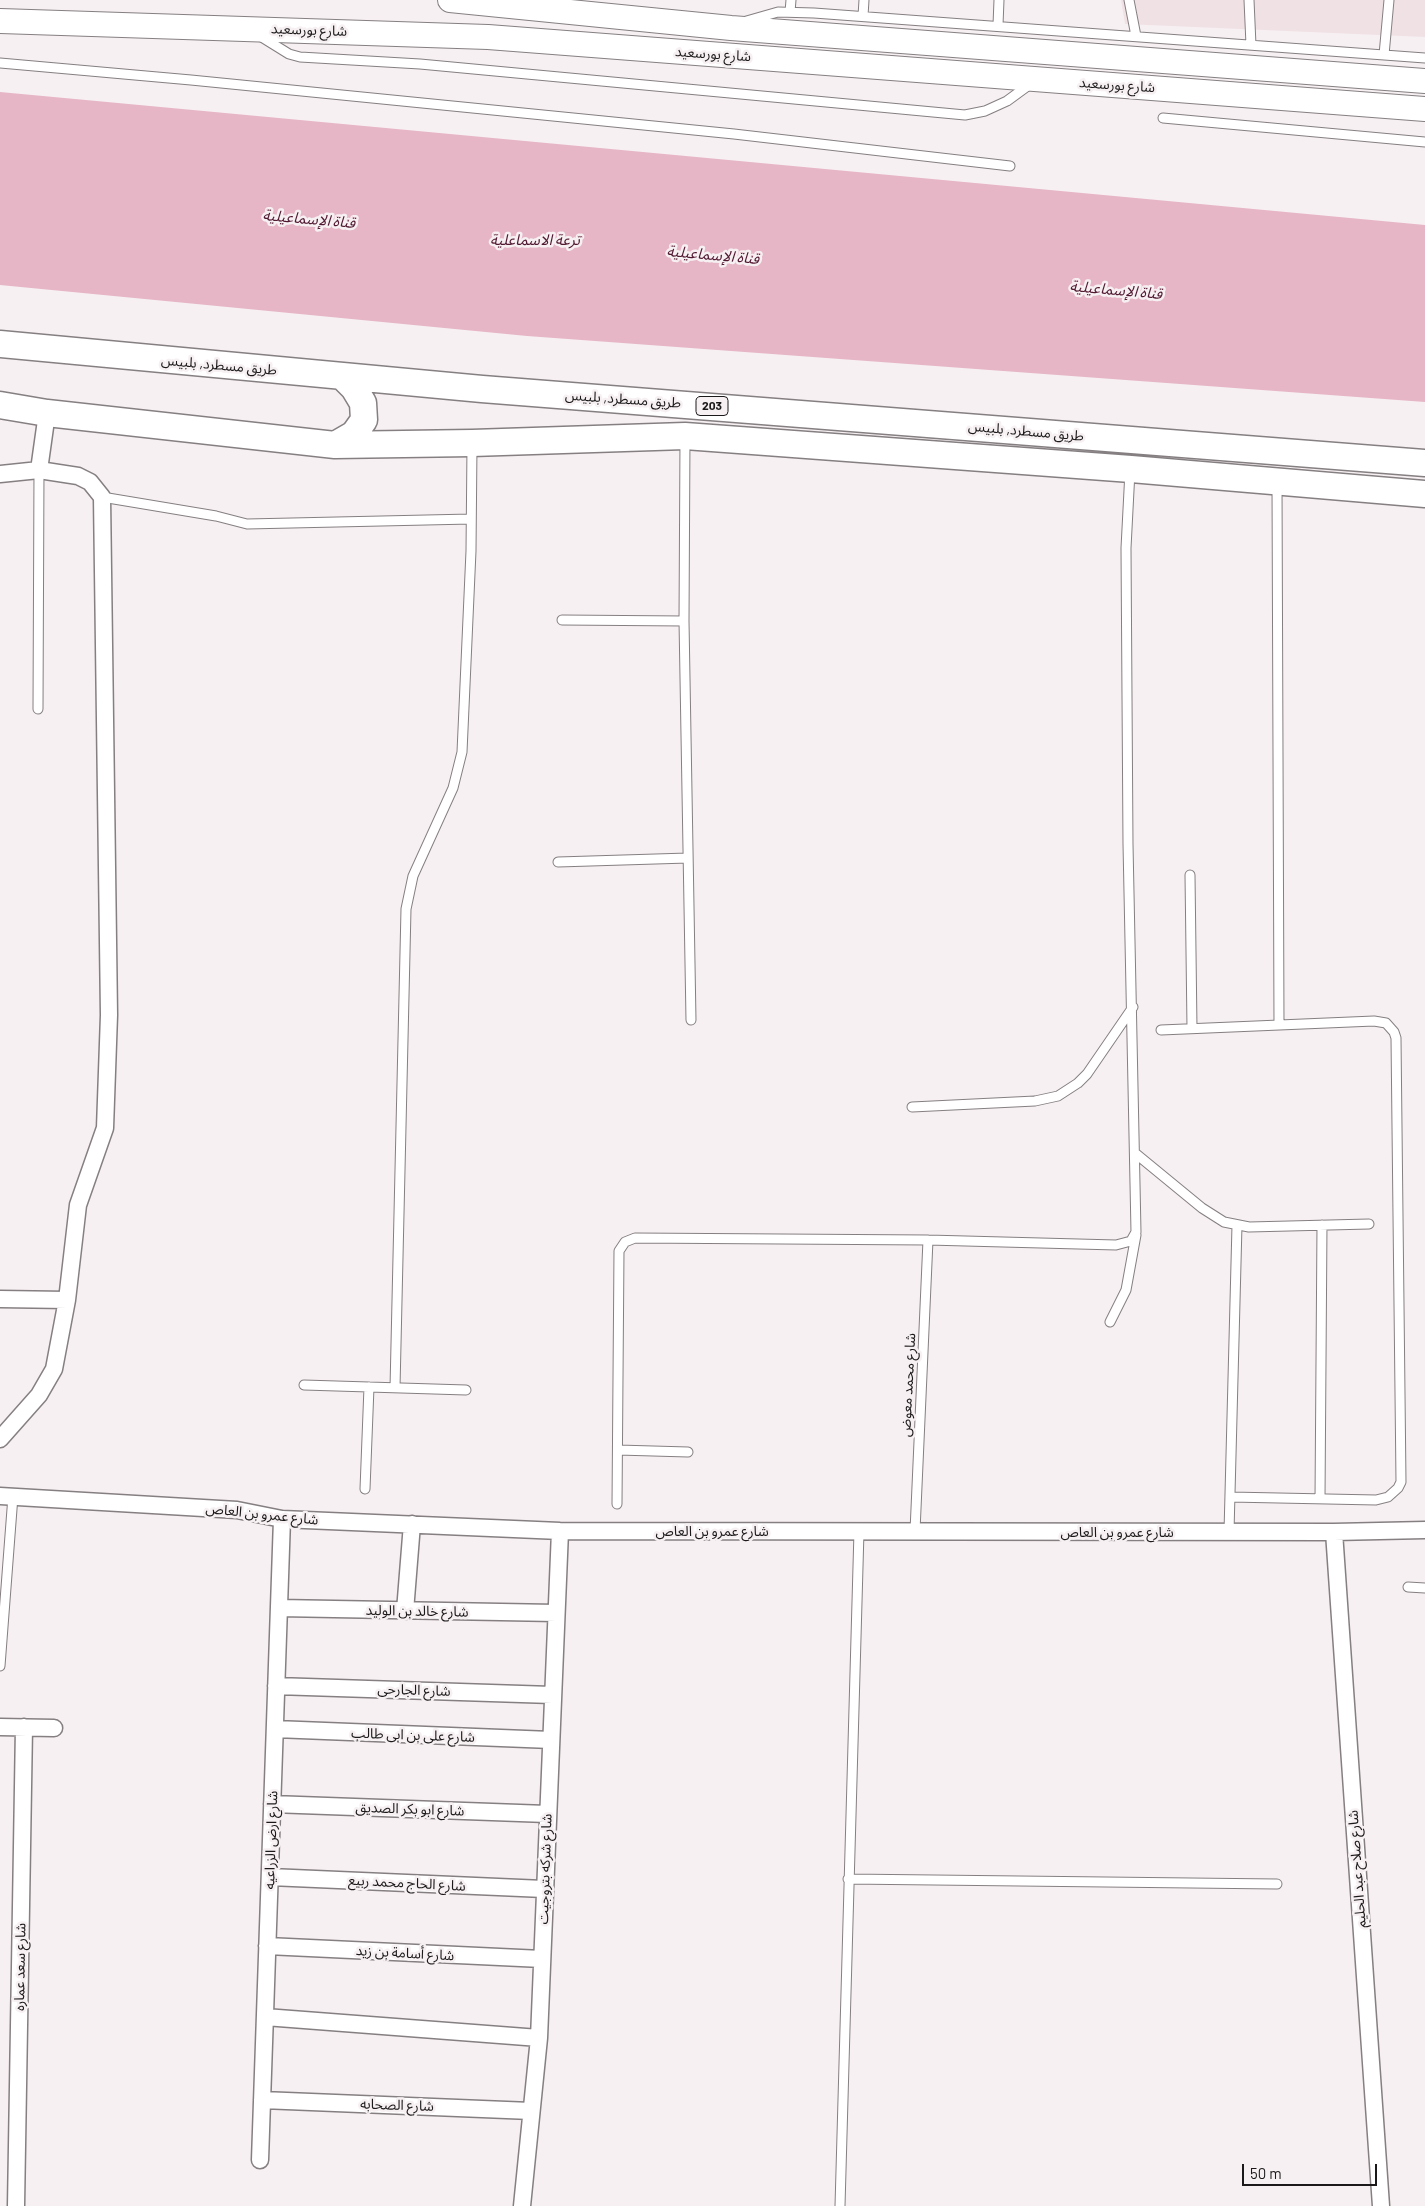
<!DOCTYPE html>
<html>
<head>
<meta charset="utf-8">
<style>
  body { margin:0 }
  #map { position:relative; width:1425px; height:2206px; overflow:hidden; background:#f7f0f2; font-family:Barlow,sans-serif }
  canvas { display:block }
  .scale { position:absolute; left:1242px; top:2164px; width:135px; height:22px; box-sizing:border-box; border:2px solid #1b1919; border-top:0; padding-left:6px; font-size:15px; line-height:18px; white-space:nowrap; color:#1b1919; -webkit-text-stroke:4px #f7f0f2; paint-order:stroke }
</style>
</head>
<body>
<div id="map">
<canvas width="1425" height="2206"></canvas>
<div class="scale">50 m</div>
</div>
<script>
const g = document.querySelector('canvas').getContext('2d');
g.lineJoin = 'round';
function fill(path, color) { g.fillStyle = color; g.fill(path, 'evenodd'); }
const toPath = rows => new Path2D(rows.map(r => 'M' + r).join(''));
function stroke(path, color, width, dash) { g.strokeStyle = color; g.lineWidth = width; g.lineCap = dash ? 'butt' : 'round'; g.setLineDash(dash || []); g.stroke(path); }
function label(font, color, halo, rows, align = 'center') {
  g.font = font + ' Barlow,"Noto Sans Arabic",sans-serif'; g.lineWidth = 5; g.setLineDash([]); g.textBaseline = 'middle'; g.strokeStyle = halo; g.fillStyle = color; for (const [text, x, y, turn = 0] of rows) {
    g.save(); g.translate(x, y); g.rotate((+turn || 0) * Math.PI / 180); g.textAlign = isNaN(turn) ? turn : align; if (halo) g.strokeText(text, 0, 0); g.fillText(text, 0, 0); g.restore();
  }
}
const built = toPath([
  [1121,0,1425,0,1425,37,1125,24]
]);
const water = toPath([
  [0,92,1425,225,1425,402,527,336,0,285]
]);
const lane = toPath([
  [1129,0,1136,36],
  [1249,0,1251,45],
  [790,12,791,0],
  [863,16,864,0],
  [743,22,778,12,814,13,1425,58],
  [998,25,999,0],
  [260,36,289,54,300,57,420,64,965,115,985,111,1007,101,1033,82],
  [1384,55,1389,0],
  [0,63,191,80,734,134,1010,166],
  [1163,118,1425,142],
  [685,438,684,621,691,1020],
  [1277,484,1279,1024],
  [102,497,216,516,247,524,471,519],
  [562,620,684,621],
  [38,709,39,470],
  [558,862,688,858],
  [1190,875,1192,1028],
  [1161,1030,1374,1021,1386,1023,1394,1032,1396,1038,1401,1482,1398,1488,1388,1497,1376,1500,1230,1497],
  [912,1107,1035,1101,1058,1096,1078,1083,1087,1074,1133,1007],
  [1135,1153,1202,1208,1224,1222,1249,1227,1369,1224],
  [1110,1322,1126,1290,1136,1235],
  [304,1385,466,1390],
  [395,1388,406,909,413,876,453,788,462,752,471,551,472,446],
  [618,1450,688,1452],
  [365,1489,369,1387],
  [1320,1499,1322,1225],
  [617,1504,619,1251,625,1242,635,1238,928,1240,1116,1245,1131,1241,1136,1232,1128,844,1126,548,1130,471],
  [915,1531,928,1240],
  [1229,1532,1237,1225],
  [1408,1587,1425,1588],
  [0,1666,13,1496],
  [848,1879,1277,1884],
  [840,2206,859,1531]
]);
const street = toPath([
  [39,470,47,413],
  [0,474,39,470,78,476,90,482,102,497,109,1015,105,1128,78,1205,67,1300,54,1369,39,1395,0,1439],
  [0,1299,67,1300],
  [0,1496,237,1510,282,1519,560,1531,1334,1532,1425,1530],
  [1334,1532,1381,2206],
  [279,1608,556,1613],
  [405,1611,412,1524],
  [276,1686,552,1695],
  [0,1727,54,1728],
  [275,1729,551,1740],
  [272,1804,547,1814],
  [270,1877,544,1889],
  [267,1946,542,1959],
  [265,2017,539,2038],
  [262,2100,531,2111],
  [260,2160,282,1519],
  [16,2206,24,1727],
  [522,2206,539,2038,560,1531]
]);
const secondary = toPath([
  [450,0,731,28,1425,81],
  [0,21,488,37,1425,109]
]);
const primary = toPath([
  [0,344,482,389,1425,463],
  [0,405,47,413,335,445,472,443,685,436,1131,469,1425,494],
  [335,445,354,434,364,420,363,403,354,388,342,376]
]);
const shields = [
  [712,406,32]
];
const shieldNames = [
  ["203",712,406]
];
const streetNames = [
  ["شارع بورسعيد",309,30,2],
  ["شارع بورسعيد",713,54,4],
  ["شارع بورسعيد",1117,85,4],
  ["طريق مسطرد, بلبيس",219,365,5],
  ["طريق مسطرد, بلبيس",623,399,4],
  ["طريق مسطرد, بلبيس",1026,431,5],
  ["شارع محمد معوض",908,1385,-87],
  ["شارع عمرو بن العاص",262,1514,6],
  ["شارع عمرو بن العاص",712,1531],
  ["شارع عمرو بن العاص",1117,1532],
  ["شارع خالد بن الوليد",417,1611,1],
  ["شارع الجارحى",414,1690,2],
  ["شارع على بن ابى طالب",413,1735,2],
  ["شارع ابو بكر الصديق",410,1809,2],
  ["شارع ارض الزراعيه",271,1840,-88],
  ["شارع شركه بتروجيت",545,1869,-88],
  ["شارع صلاح عبد الحليم",1357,1869,-94],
  ["شارع الحاج محمد ربيع",407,1883,3],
  ["شارع أسامة بن زيد",405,1953,3],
  ["شارع سعد عماره",20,1967,-89],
  ["شارع الصحابه",397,2105,2]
];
const waterNames = [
  ["قناة الإسماعيلية",309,219,5],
  ["ترعة الاسماعلية",535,240],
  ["قناة الإسماعيلية",713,255,5],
  ["قناة الإسماعيلية",1116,290,5]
];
fill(built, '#f0e1e5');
fill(water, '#e6b6c6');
stroke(lane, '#857f81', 11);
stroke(street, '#857f81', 19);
stroke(secondary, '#857f81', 26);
stroke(primary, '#857f81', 29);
stroke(lane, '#fff', 9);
stroke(street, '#fff', 16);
stroke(secondary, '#fff', 24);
stroke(primary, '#fff', 26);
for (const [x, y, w] of shields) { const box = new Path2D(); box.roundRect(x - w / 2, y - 9.5, w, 19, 4); g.fillStyle = '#f7f0f2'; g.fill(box); stroke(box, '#1b1919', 1); }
label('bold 12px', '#1b1919', null, shieldNames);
label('14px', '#1b1919', '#f7f0f2', streetNames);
label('italic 15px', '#511931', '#f7f0f2', waterNames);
</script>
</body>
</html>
